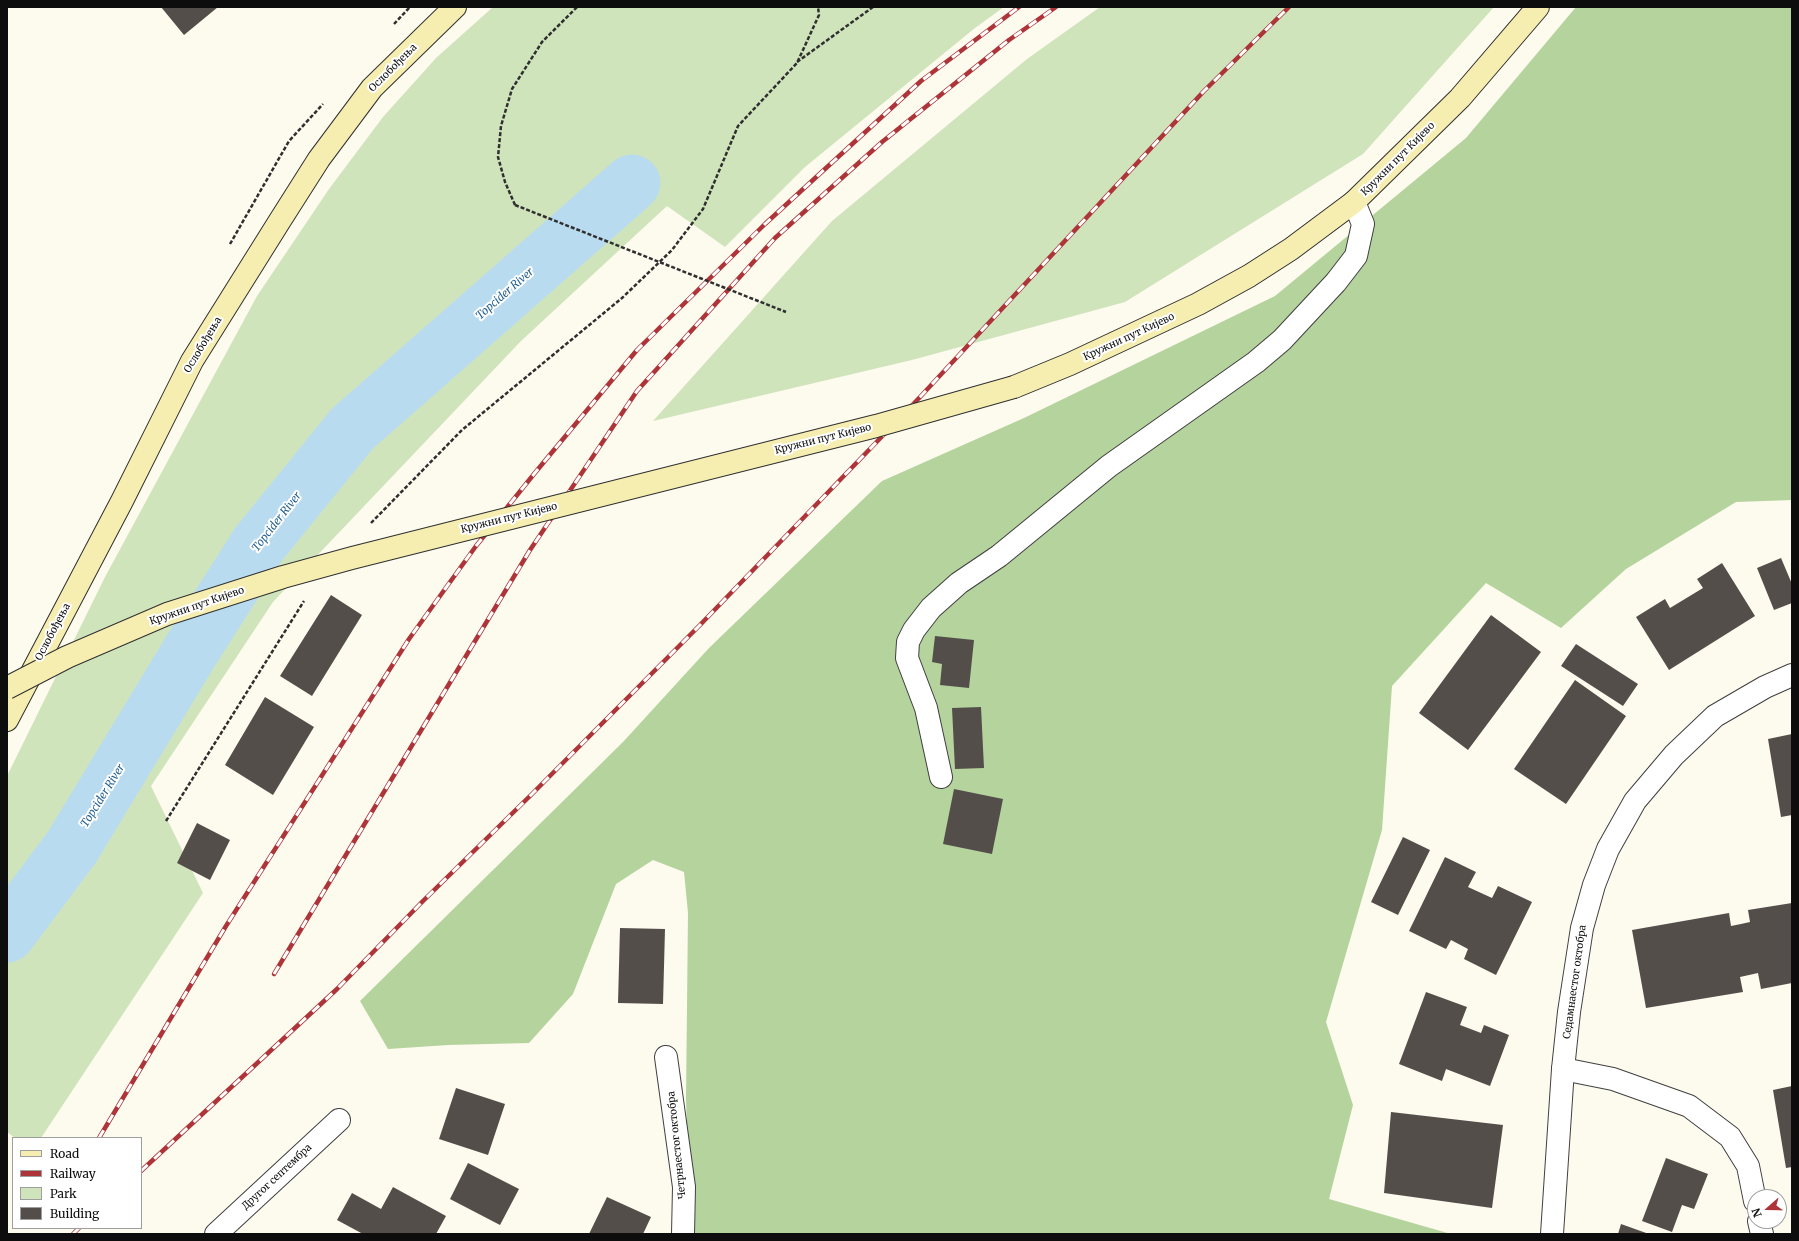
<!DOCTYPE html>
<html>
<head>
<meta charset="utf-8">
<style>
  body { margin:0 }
  #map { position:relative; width:1799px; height:1241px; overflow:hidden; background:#fdfaee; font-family:Merriweather,serif }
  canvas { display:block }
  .frame { position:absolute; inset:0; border:8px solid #0d0d0d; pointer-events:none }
  .legend { position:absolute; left:12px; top:1137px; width:130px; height:92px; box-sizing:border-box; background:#fff; border:1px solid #9e9e9e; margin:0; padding:5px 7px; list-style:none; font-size:12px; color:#0d0d0d }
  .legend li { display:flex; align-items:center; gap:8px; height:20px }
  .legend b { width:20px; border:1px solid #9e9e9e }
  .north { position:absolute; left:1747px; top:1189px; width:40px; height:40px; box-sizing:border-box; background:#fff; border:1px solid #9e9e9e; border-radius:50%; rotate:250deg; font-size:11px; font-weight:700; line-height:16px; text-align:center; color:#0d0d0d }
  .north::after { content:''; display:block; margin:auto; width:14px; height:18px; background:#ad353a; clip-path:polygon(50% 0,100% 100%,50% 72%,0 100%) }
</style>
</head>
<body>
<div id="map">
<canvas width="1799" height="1241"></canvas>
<div class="frame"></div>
<ul class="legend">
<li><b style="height:5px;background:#f6eeb1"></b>Road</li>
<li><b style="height:5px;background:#ad353a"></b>Railway</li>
<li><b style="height:11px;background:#d0e4bc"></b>Park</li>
<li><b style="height:11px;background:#544e4a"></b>Building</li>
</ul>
<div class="north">N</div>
</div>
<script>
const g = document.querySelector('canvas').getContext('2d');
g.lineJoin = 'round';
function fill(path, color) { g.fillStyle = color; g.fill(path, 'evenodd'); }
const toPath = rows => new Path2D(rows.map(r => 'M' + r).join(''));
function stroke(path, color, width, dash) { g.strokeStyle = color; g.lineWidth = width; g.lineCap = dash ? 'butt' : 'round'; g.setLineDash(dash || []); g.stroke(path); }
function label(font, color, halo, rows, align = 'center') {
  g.font = font + ' Merriweather,serif'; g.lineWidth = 4; g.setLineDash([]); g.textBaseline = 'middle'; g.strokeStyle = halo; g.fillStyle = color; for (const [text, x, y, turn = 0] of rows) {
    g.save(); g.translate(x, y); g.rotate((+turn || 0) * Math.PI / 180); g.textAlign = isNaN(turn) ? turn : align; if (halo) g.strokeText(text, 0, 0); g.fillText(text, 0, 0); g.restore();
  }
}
const green = toPath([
  [493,7,1004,7,975,28,805,167,725,247,667,206,521,341,273,602,151,786,203,893,41,1138,15,1138,7,1132,7,776,105,577,257,296,329,189,383,117,436,58],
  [1100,7,1494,7,1363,154,1125,302,912,360,653,421,832,221,1027,59]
]);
const forest = toPath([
  [1576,7,1792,7,1792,500,1736,502,1626,569,1561,628,1486,583,1392,686,1382,830,1326,1022,1353,1105,1329,1199,1451,1234,690,1234,686,1099,688,913,684,872,653,860,616,884,573,994,529,1043,448,1045,388,1049,360,1001,623,742,709,648,882,481,1024,418,1275,296,1466,138]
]);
const river = toPath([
  [7,934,72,847,190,652,258,545,352,429,632,183]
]);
const building = toPath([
  [161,7,218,7,184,35],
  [1781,558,1792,584,1792,603,1774,610,1757,568],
  [1722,563,1755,616,1669,670,1636,617,1665,599,1670,608,1703,588,1697,579],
  [331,595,362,615,312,696,280,676],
  [1491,615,1541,652,1468,750,1419,713],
  [935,636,974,640,969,688,940,685,942,664,932,662],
  [1576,644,1638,684,1623,706,1561,666],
  [1575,680,1626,716,1566,804,1514,769],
  [265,697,314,727,273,795,225,765],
  [981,707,984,768,955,769,952,708],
  [1792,734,1792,815,1781,817,1768,739],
  [954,789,1003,799,992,854,943,844],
  [197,823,230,840,210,880,177,863],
  [1403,837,1430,850,1398,915,1371,902],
  [1445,857,1476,872,1468,887,1492,898,1498,886,1532,902,1496,975,1464,959,1468,949,1451,940,1446,949,1409,931],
  [1792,903,1792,983,1761,989,1758,973,1740,977,1743,992,1646,1008,1632,930,1729,913,1731,926,1741,924,1750,922,1748,910],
  [620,928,665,929,663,1004,618,1003],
  [1426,992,1467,1007,1460,1025,1481,1033,1484,1025,1509,1035,1490,1086,1446,1069,1442,1081,1399,1064],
  [1792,1086,1792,1167,1786,1168,1773,1090],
  [456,1088,505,1104,488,1155,439,1139],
  [1391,1112,1503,1125,1492,1208,1384,1193],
  [1666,1158,1708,1174,1694,1209,1682,1205,1672,1232,1642,1221],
  [468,1163,519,1189,500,1225,450,1199],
  [393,1187,446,1216,436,1234,363,1234,337,1220,352,1193,381,1209],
  [607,1197,651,1217,643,1234,589,1234],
  [1621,1224,1649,1234,1618,1234]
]);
const path = toPath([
  [394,24,410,7],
  [797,62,873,7],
  [515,205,505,182,498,157,501,126,512,89,542,42,577,7],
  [230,244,289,141,323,104],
  [371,523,462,430,622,298,672,250,703,209,738,126,797,63,819,15,818,7],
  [166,821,304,601]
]);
const minor = toPath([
  [941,777,926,708,907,658,908,642,914,630,931,608,959,583,999,556,1109,466,1256,362,1282,340,1336,282,1356,256,1363,224,1354,202],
  [666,1057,684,1187,683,1234],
  [1563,1069,1613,1079,1689,1106,1730,1137,1748,1166,1755,1201],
  [1759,1221,1762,1234],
  [216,1234,339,1120]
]);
const tertiary = toPath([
  [1552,1234,1563,1069,1569,1012,1582,928,1594,885,1608,849,1635,801,1674,755,1715,716,1765,687,1792,675]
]);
const secondary = toPath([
  [1014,387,1070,364,1198,304,1249,276,1291,249,1354,202,1460,98,1538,7],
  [7,720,122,501,192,361,279,222,319,159,372,88,455,7]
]);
const rail = toPath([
  [274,974,530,550,637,391,775,238,882,142,1009,40,1056,7],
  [99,1138,226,926,409,639,476,546,534,474,637,350,765,224,921,81,1019,7],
  [141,1171,337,989,423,901,532,794,700,625,921,396,1204,91,1289,7],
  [73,1234,79,1228]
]);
const pathBridge = toPath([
  [515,205,786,312]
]);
const secondaryBridge = toPath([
  [7,688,67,657,167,614,283,577,352,558,876,426,1014,387]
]);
const streetNames = [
  ["Ослобођења",393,68,-45],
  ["Кружни пут Кијево",1398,159,-45],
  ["Кружни пут Кијево",1129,337,-25],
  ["Ослобођења",203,345,-59],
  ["Кружни пут Кијево",823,439,-14],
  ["Кружни пут Кијево",509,518,-14],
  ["Кружни пут Кијево",197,606,-19],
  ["Ослобођења",53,632,-62],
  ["Седамнаестог октобра",1575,982,-82],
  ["Четрнаестог октобра",677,1145,-96],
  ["Другог септембра",277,1177,-43]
];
const waterNames = [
  ["Topcider River",505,294,-41],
  ["Topcider River",277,522,-52],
  ["Topcider River",103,796,-58]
];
fill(green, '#d0e4bc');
fill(forest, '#b5d39d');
stroke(river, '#b9dbef', 57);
fill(building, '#544e4a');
stroke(minor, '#404040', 24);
stroke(tertiary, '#404040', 24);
stroke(secondary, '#2f2f2f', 24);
stroke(path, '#2f2f2f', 2.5, [4, 2]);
stroke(minor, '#fff', 22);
stroke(tertiary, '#fff', 22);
stroke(secondary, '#f6eeb1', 22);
stroke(rail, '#ad353a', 4.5);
stroke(rail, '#fff', 3, [9]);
stroke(secondaryBridge, '#2f2f2f', 24, []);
stroke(pathBridge, '#2f2f2f', 2.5, [4, 2]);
stroke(secondaryBridge, '#f6eeb1', 22);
label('10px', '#0d0d0d', '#fff', streetNames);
label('italic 11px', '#246190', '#fff', waterNames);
</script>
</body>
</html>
